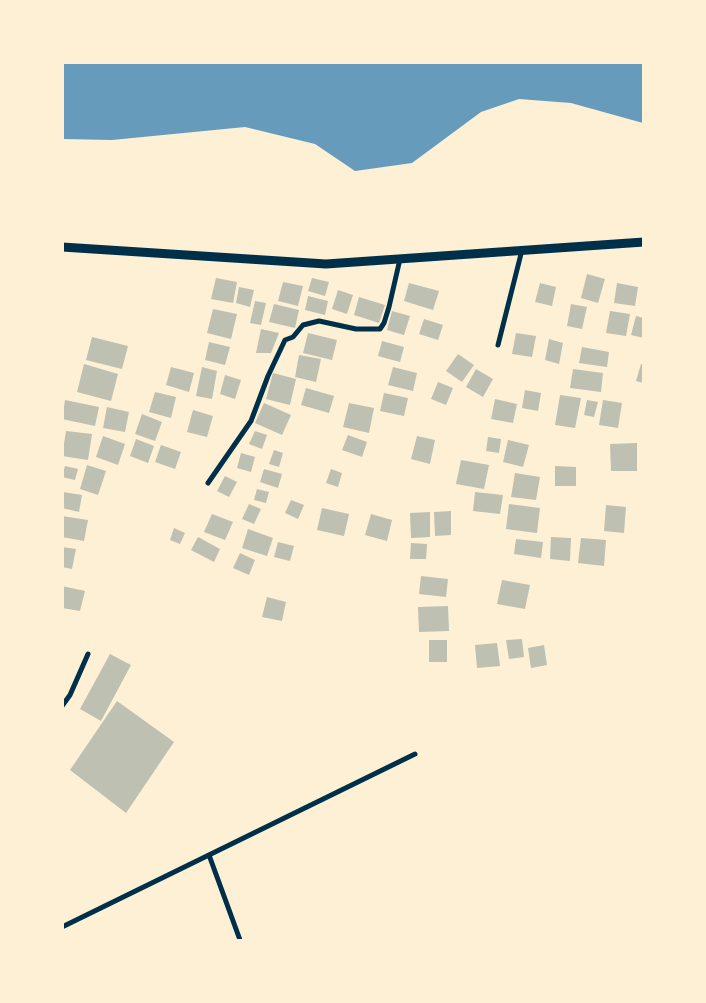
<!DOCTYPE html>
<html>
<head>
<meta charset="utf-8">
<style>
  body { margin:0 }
  #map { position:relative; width:706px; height:1003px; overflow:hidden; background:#fdf0d5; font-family:Barlow,sans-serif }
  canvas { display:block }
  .frame { position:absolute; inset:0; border:64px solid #fdf0d5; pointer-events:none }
</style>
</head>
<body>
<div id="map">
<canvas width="706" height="1003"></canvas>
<div class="frame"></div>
</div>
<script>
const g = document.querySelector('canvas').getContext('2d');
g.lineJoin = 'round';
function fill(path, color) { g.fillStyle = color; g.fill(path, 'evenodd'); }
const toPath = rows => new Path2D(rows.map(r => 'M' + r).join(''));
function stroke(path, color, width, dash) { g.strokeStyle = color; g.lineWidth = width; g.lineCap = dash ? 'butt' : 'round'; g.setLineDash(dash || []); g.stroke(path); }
const water = toPath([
  [63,62,643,63,643,123,571,103,519,99,481,112,412,163,355,171,315,144,245,127,112,140,63,139]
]);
const building = toPath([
  [587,274,605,279,598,303,581,298],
  [216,278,237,282,233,303,211,299],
  [312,278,329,282,325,296,308,291],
  [283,282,303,286,298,306,278,301],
  [409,283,439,291,433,310,404,301],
  [540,283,556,287,552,306,535,302],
  [617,283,638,287,635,306,614,303],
  [239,287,254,290,250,307,236,303],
  [338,290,353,295,347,314,332,309],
  [308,296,328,301,325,315,305,310],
  [359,297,385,305,379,323,354,315],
  [255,301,266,303,261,325,250,323],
  [274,304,299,310,295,328,269,322],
  [571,304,587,307,582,329,567,326],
  [213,309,237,314,231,339,207,333],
  [392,311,410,316,404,335,387,330],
  [610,311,630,314,626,336,606,333],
  [636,316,644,318,644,338,631,335],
  [424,319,443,325,438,340,419,334],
  [261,329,279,333,271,353,256,353],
  [308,333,337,340,332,360,303,353],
  [516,333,536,336,532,357,512,354],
  [92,337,128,346,122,369,86,360],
  [549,339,563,343,559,364,545,360],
  [382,341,404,347,400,362,378,356],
  [209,342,230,347,225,365,205,360],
  [582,347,609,352,607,367,579,363],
  [458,354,474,365,462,382,446,371],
  [299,355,321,359,316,382,295,377],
  [84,364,118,374,111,401,77,392],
  [641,364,644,365,644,383,636,381],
  [171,367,194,373,189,392,166,385],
  [202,367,217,371,212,399,196,396],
  [393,367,417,373,413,391,388,385],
  [476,369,493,379,483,397,466,387],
  [573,369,603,373,601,392,570,388],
  [273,373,296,379,290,405,266,399],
  [225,375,241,380,235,399,220,394],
  [438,382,453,388,446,405,431,399],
  [306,388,334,396,329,413,301,405],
  [525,390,541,393,538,411,522,408],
  [155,392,176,397,171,418,149,412],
  [384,393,408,398,404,416,380,411],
  [560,395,581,398,575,428,555,425],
  [495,399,517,404,513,423,491,419],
  [65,400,99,407,95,426,62,419],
  [587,400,598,402,594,417,584,415],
  [603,400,622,403,618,428,599,425],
  [264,403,291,415,282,435,255,423],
  [349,403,374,408,369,433,343,427],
  [107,407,129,412,125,432,103,428],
  [193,410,213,416,207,437,187,432],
  [142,414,162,422,155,441,135,434],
  [66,431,92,434,88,460,62,456],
  [255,431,267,435,262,449,249,444],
  [348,435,367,442,362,457,342,450],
  [103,436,125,444,118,465,96,457],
  [417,436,435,440,430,464,411,459],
  [488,437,501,439,499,453,486,451],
  [136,439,154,446,148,463,130,456],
  [508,440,529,445,523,467,503,462],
  [637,443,637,471,611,471,610,444],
  [161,445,181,452,175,469,155,462],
  [274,450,283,453,279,467,269,464],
  [241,453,255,457,251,472,237,468],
  [461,460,489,465,484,489,456,484],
  [87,465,106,471,98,495,80,489],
  [65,466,78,469,75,480,62,477],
  [555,466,576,467,576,486,555,486],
  [264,469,282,474,278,488,260,482],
  [331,469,342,473,338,487,326,483],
  [515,473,540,477,536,500,511,497],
  [225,476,237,482,229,497,217,491],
  [257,489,269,492,266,503,254,500],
  [63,492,82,495,79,512,62,508],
  [475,492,503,495,500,514,473,511],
  [291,500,304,505,298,519,285,513],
  [249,504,261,509,254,524,242,519],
  [509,504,540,508,537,533,506,529],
  [606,505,626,507,624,533,604,531],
  [322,508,349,514,344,536,317,530],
  [451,511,451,535,435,536,434,512],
  [430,512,430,537,411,538,410,513],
  [212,514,233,522,225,540,204,532],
  [371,514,392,520,387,541,365,535],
  [62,516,88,520,84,541,62,537],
  [174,528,185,533,180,544,170,540],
  [248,529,273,538,267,556,242,548],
  [198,537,220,549,214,562,191,550],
  [551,537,571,538,570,561,550,559],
  [581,538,606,540,604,566,578,563],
  [516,539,543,542,541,558,514,554],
  [278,542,294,546,290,561,274,557],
  [411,543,427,544,426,559,410,559],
  [62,547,76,549,72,569,62,567],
  [240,553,255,560,249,575,233,568],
  [421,576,448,579,446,597,419,594],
  [502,580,530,585,525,609,497,604],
  [62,586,85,591,80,611,62,608],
  [267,597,286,602,282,621,262,617],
  [448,606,449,631,419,632,418,607],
  [522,639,524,657,509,659,506,640],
  [429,640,447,640,447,662,429,662],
  [497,643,500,666,477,668,475,645],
  [544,645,547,665,531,668,528,648],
  [110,654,131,665,101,721,80,709],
  [117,701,174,742,126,813,70,770]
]);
const minor = toPath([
  [498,345,522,250],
  [208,483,251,421,268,376,285,340,293,337,303,325,319,321,356,329,380,329,384,323,389,307,400,259],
  [62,706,70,695,88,654],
  [209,855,240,940],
  [62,927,415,754]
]);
const tertiary = toPath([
  [62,247,326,264,644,242]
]);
fill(water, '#669bbc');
fill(building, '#bec0b2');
stroke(minor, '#003049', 5);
stroke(tertiary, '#003049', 9);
</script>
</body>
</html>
